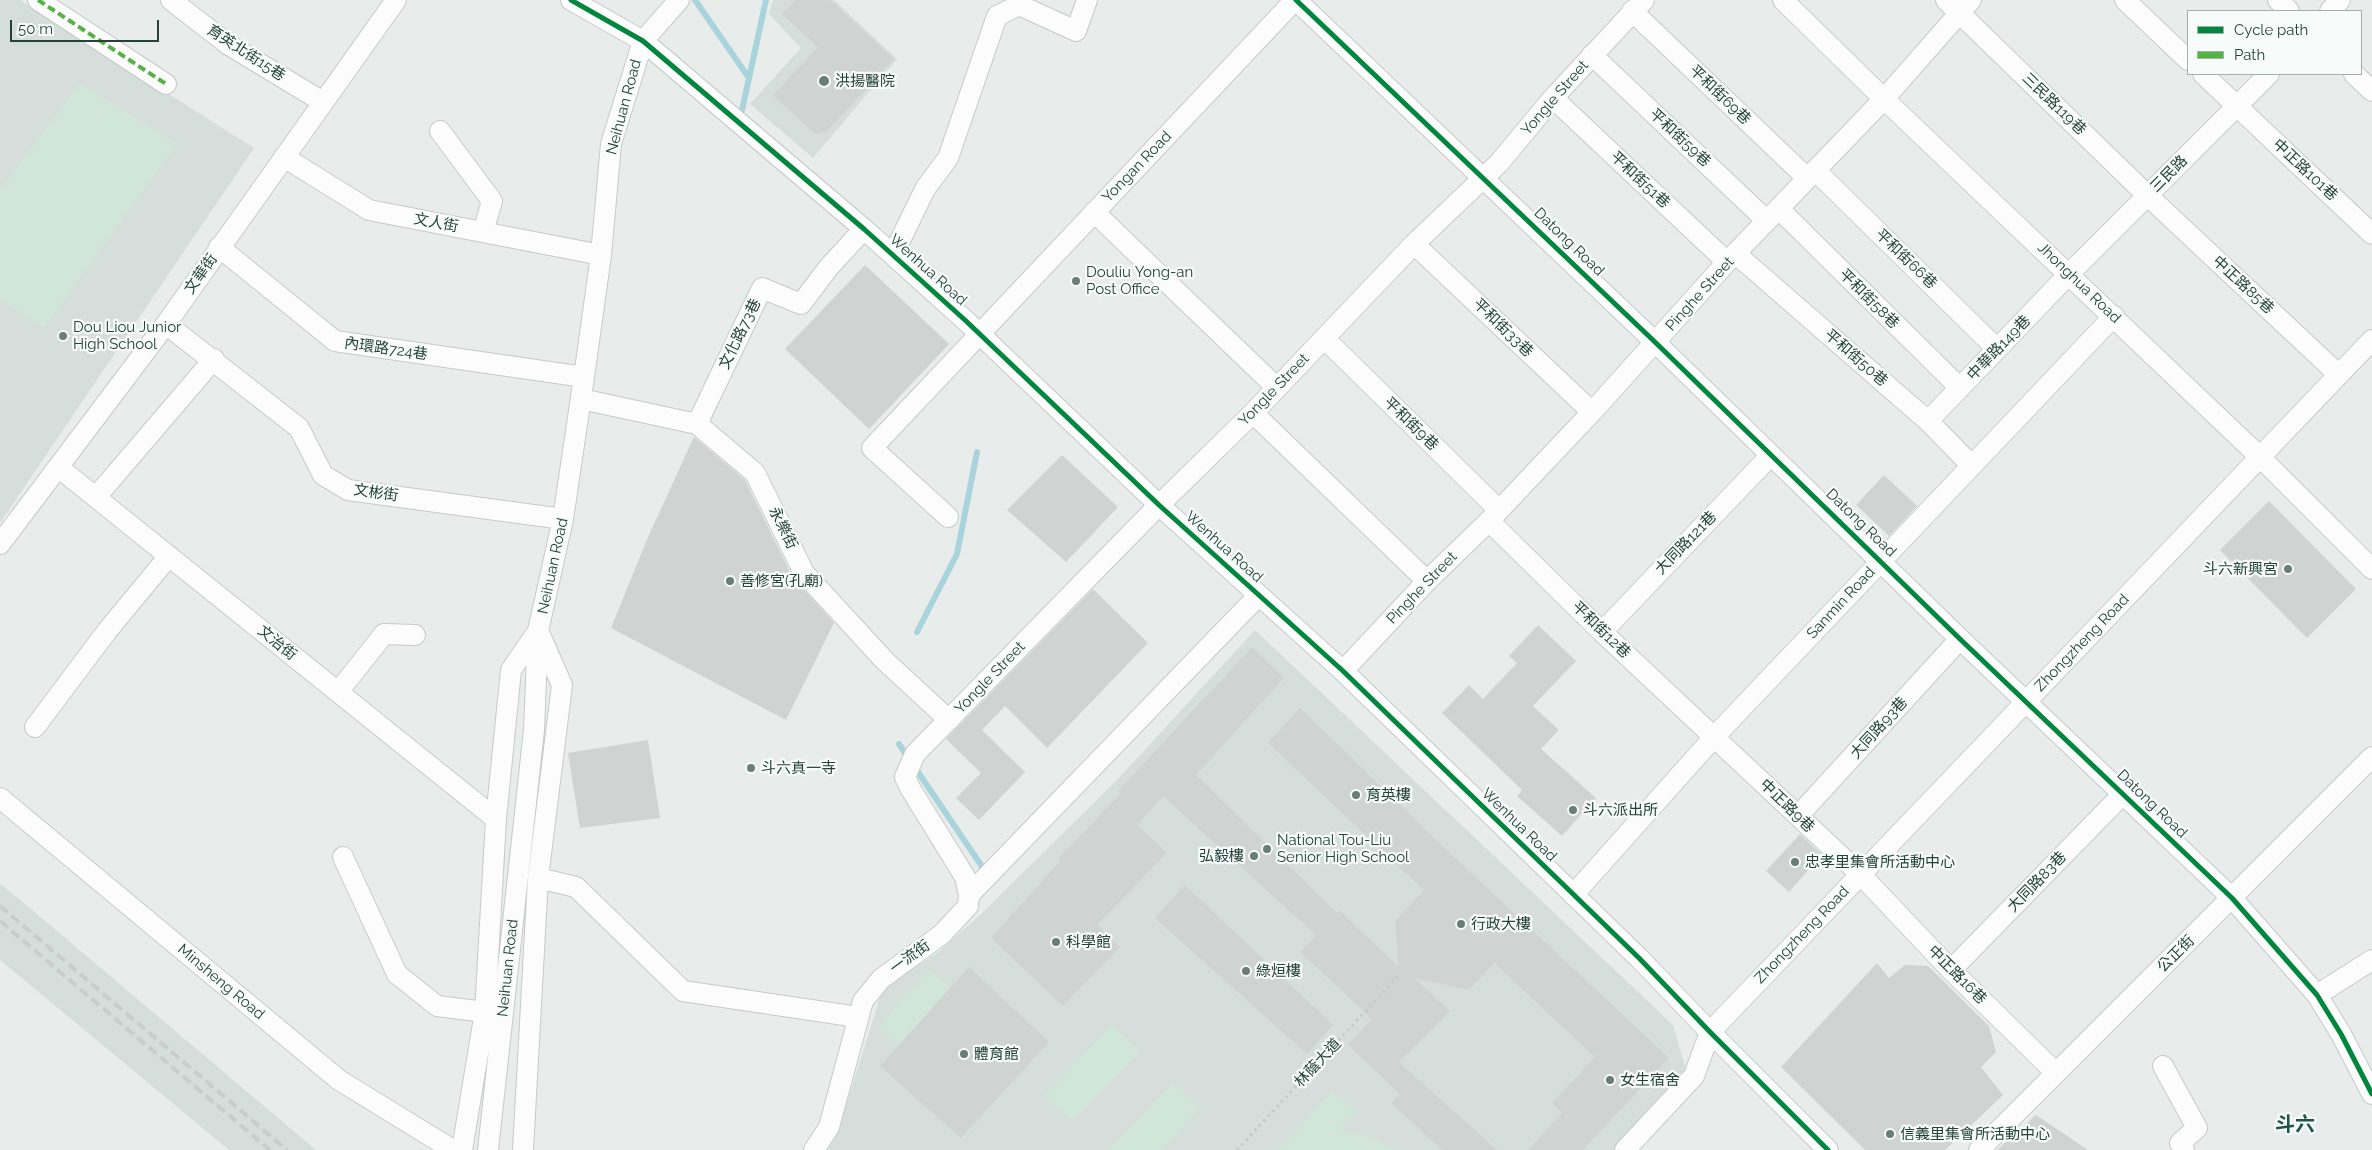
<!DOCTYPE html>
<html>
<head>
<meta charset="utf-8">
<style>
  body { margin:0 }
  #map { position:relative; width:2372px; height:1150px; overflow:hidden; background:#e8edeb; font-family:Raleway,sans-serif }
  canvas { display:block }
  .legend { position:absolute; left:2187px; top:10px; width:175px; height:65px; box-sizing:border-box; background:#f7fbf9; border:1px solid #a3b1ad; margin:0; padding:6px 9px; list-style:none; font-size:15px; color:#24423a }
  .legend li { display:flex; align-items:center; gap:10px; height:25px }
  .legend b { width:25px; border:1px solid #a3b1ad }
  .scale { position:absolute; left:10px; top:20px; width:149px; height:22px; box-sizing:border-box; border:2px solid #24423a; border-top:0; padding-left:6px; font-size:15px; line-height:18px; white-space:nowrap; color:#24423a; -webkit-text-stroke:4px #f7fbf9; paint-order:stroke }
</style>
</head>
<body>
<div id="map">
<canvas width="2372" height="1150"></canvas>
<ul class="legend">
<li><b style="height:6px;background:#00873e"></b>Cycle path</li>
<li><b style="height:6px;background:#55b346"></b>Path</li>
</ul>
<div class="scale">50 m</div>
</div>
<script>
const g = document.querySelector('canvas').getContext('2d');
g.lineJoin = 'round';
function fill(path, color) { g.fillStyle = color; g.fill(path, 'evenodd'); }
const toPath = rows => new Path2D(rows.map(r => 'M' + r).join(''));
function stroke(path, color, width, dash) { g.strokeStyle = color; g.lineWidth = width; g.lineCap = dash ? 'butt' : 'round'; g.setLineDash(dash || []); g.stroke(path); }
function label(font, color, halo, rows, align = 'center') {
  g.font = font + ' Raleway,"Noto Sans TC",sans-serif'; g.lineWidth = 4.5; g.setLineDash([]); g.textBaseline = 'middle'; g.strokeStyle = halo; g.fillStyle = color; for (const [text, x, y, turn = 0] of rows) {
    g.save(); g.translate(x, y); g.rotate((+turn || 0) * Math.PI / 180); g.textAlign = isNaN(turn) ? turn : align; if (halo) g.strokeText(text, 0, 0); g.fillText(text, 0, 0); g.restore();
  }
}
const built = toPath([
  [0,0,20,0,254,148,0,523],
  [773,0,834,0,897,59,813,158,750,104,801,48,769,14],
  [1255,630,1673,1025,1688,1077,1621,1150,828,1150,837,1134,883,988,937,953,979,916,1116,781],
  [0,884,18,898,316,1150,229,1150,0,960]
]);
const green = toPath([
  [80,83,177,144,44,328,0,299,0,190],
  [929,969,958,995,905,1052,879,1026],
  [1112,1025,1140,1052,1073,1121,1044,1095],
  [1173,1083,1200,1108,1162,1150,1108,1150],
  [1333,1091,1356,1112,1338,1130,1372,1138,1395,1150,1278,1150]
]);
const stream = toPath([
  [695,0,749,78],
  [742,110,766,0],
  [917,632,957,554,977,452],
  [899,744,983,868]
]);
const building = toPath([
  [795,0,830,0,894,59,826,132,815,134,773,95,818,47,782,14],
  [865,265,949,344,869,429,785,349],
  [694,437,745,480,793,578,834,623,786,720,611,628,648,537],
  [1062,455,1118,507,1066,562,1007,510],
  [1884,475,1917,506,1889,536,1856,505],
  [2269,501,2356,589,2307,638,2220,550],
  [1093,589,1148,643,1047,748,1005,706,982,730,1025,772,979,820,956,798,981,773,946,739],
  [1538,625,1576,661,1533,706,1559,730,1541,749,1596,798,1562,836,1517,796,1522,790,1442,713,1469,685,1483,699,1517,663,1509,656],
  [1252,647,1284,678,1196,775,1337,913,1339,910,1399,967,1395,921,1424,890,1268,743,1300,708,1454,857,1669,1058,1583,1150,1528,1150,1562,1113,1552,1103,1595,1057,1494,963,1469,990,1414,978,1450,1011,1399,1062,1497,1150,1442,1150,1391,1103,1400,1094,1348,1045,1372,1019,1300,952,1316,935,1163,796,1137,825,1167,853,1097,925,1120,947,1063,1006,991,938,1061,860,1059,858,1121,793,1118,791],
  [648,740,660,818,580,828,568,753],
  [1800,834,1822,855,1789,892,1766,871],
  [1185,885,1333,1025,1307,1054,1155,918],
  [1877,963,1889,978,1905,965,1928,966,1989,1026,1996,1052,1981,1067,2003,1095,1945,1150,1865,1150,1781,1067],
  [969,967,1049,1042,961,1138,880,1066],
  [2036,1115,2088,1150,1997,1150]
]);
const path = toPath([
  [1237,1150,1399,975]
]);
const minor = toPath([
  [38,0,166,84],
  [171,0,229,45,323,102],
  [571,0,643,41,864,229,966,321,1159,505,1343,671,1639,958,1710,1032,1828,1150],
  [1296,0,1656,343,1960,639,2232,898,2317,995,2341,1034,2372,1094],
  [1783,0,1884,99,2261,458,2372,569],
  [1946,0,2148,196,2339,375],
  [2125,0,2188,60],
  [2278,0,2289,11],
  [1632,11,1807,178],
  [2330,11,2340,0],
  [1592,55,1767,221],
  [2203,74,2372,234],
  [2354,74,2372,91],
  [1553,98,1727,262],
  [440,131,492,201,483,232],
  [284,157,369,210,601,255],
  [1815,170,1997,349],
  [1779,209,1960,388],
  [1094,212,1276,387],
  [1414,244,1592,412],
  [219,247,335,341,584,377],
  [1736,254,1928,421,1972,466],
  [893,255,925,189,948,158,997,16,1019,5,1076,31,1087,0],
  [166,324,299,428,323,475,348,490,563,519],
  [1324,338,1499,510],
  [581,399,697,424,755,473,804,573,885,661,949,720],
  [1253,413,1427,581],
  [1928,421,2069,274,2269,74],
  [697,424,762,288,801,304,829,267,864,229],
  [58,467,496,819],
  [96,497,214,359],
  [948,517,872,448,1295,0],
  [1489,521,1602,632,1860,874,1951,970,2056,1073],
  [0,544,166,324,396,0],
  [1602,632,1771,455],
  [1343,671,1427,581,1489,521,1592,412,1727,262,1884,99,1971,0],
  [338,692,384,634,415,635],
  [35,727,107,631,169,556],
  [0,798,339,1080,453,1150],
  [1798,816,1960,639],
  [343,857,397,974,437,1006,485,1012],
  [538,878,576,887,683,991,858,1017],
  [969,895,1259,595],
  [1573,895,1715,736,2114,316],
  [1951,970,2123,794],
  [2317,995,2372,960],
  [2163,1066,2197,1128,2180,1143,2184,1150],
  [462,1150,485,1012,496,819,511,670,538,631],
  [488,1150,534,730,538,631,563,519,584,377,601,255,611,144,643,41,679,0],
  [523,1150,538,878,562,685,540,635],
  [814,1150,829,1127,863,1001,881,979,942,934,968,906,969,895,965,877,910,788,905,777,915,754,1159,505,1253,413,1414,244,1499,163,1553,98,1644,0],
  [1625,1150,1694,1076,1710,1032,2372,340],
  [1979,1150,2372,757]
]);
const rail = toPath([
  [0,906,287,1150],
  [0,921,270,1150]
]);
const quiet = toPath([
  [38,0,166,84]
]);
const cycleway = toPath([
  [571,0,643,41,864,229,966,321,1159,505,1343,671,1639,958,1710,1032,1828,1150],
  [1296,0,1656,343,1960,639,2232,898,2317,995,2341,1034,2372,1094]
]);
const markers = [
  [824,81,6,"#697e78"],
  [1076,281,5,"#697e78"],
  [63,336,5,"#697e78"],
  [2288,569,5,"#697e78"],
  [730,581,5,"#697e78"],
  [751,768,5,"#697e78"],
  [1356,795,5,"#697e78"],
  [1573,810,5,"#697e78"],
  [1267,849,5,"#697e78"],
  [1254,856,5,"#697e78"],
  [1795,862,5,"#697e78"],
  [1461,924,5,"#697e78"],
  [1056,942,5,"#697e78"],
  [1246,971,5,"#697e78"],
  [964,1054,5,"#697e78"],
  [1610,1080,5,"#697e78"],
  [1890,1134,5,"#697e78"]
];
const streetNames = [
  ["育英北街15巷",246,53,33],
  ["平和街69巷",1720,95,44],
  ["Yongle Street",1555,98,-49],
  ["三民路119巷",2054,104,44],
  ["Neihuan Road",624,107,-75],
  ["平和街59巷",1680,138,43],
  ["Yongan Road",1137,167,-46],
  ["中正路101巷",2305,170,43],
  ["三民路",2169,174,-45],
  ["平和街51巷",1640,180,43],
  ["文人街",436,223,11],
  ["Datong Road",1569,242,44],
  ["平和街66巷",1906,259,44],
  ["Wenhua Road",928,270,42],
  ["文華街",201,274,-55],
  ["Jhonghua Road",2079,283,44],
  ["中正路85巷",2243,285,43],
  ["Pinghe Street",1700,294,-48],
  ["平和街58巷",1869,299,45],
  ["平和街33巷",1503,328,44],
  ["文化路73巷",740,334,-64],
  ["中華路149巷",1999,348,-46],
  ["內環路724巷",386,349,8],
  ["平和街50巷",1856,358,41],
  ["Yongle Street",1274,390,-46],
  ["平和街9巷",1411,424,44],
  ["文彬街",376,493,8],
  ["Datong Road",1861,523,44],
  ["永樂街",783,528,64],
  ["大同路121巷",1686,543,-46],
  ["Wenhua Road",1224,547,42],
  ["Neihuan Road",553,566,-78],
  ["Pinghe Street",1422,588,-46],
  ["Sanmin Road",1841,603,-47],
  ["平和街12巷",1601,630,44],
  ["文治街",277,643,39],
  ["Zhongzheng Road",2082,643,-46],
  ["Yongle Street",990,678,-46],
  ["大同路93巷",1879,728,-48],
  ["Datong Road",2152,804,44],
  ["中正路9巷",1787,806,44],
  ["Wenhua Road",1519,825,44],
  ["大同路83巷",2037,882,-46],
  ["Zhongzheng Road",1802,935,-46],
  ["公正街",2176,954,-45],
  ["一流街",910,957,-36],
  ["Neihuan Road",508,968,-84],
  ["中正路16巷",1957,975,45],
  ["Minsheng Road",221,982,40],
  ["林蔭大道",1318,1063,-47]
];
const poiNames = [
  ["洪揚醫院",835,81],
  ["Douliu Yong-an",1086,272],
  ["Post Office",1086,289],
  ["Dou Liou Junior",73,327],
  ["High School",73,344],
  ["斗六新興宮",2278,569,"right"],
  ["善修宮(孔廟)",740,581],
  ["斗六真一寺",761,768],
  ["育英樓",1366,795],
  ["斗六派出所",1583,810],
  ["National Tou-Liu",1277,840],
  ["Senior High School",1277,857],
  ["弘毅樓",1244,856,"right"],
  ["忠孝里集會所活動中心",1805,862],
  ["行政大樓",1471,924],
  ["科學館",1066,942],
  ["綠烜樓",1256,971],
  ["體育館",974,1054],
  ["女生宿舍",1620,1080],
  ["信義里集會所活動中心",1900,1134]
];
const districtNames = [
  ["斗六",2295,1125]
];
fill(built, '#d6dedb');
fill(green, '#d1e6d8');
stroke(stream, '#a9d4db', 6);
fill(building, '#cfd4d2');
stroke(minor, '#c5cac8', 22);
stroke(path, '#c3ccca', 3, [2.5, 4]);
stroke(minor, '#fcfcfc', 20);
stroke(rail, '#c9cdcc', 4, [10, 5]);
stroke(quiet, '#55b346', 4, [8, 4]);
stroke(cycleway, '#00873e', 5);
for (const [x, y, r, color] of markers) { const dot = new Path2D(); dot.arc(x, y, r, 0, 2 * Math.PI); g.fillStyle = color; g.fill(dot); stroke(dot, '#f7fbf9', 2); }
label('15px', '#24423a', '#f7fbf9', streetNames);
label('15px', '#24423a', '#f7fbf9', poiNames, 'left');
label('bold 20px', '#1f5548', '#f7fbf9', districtNames);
</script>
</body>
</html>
